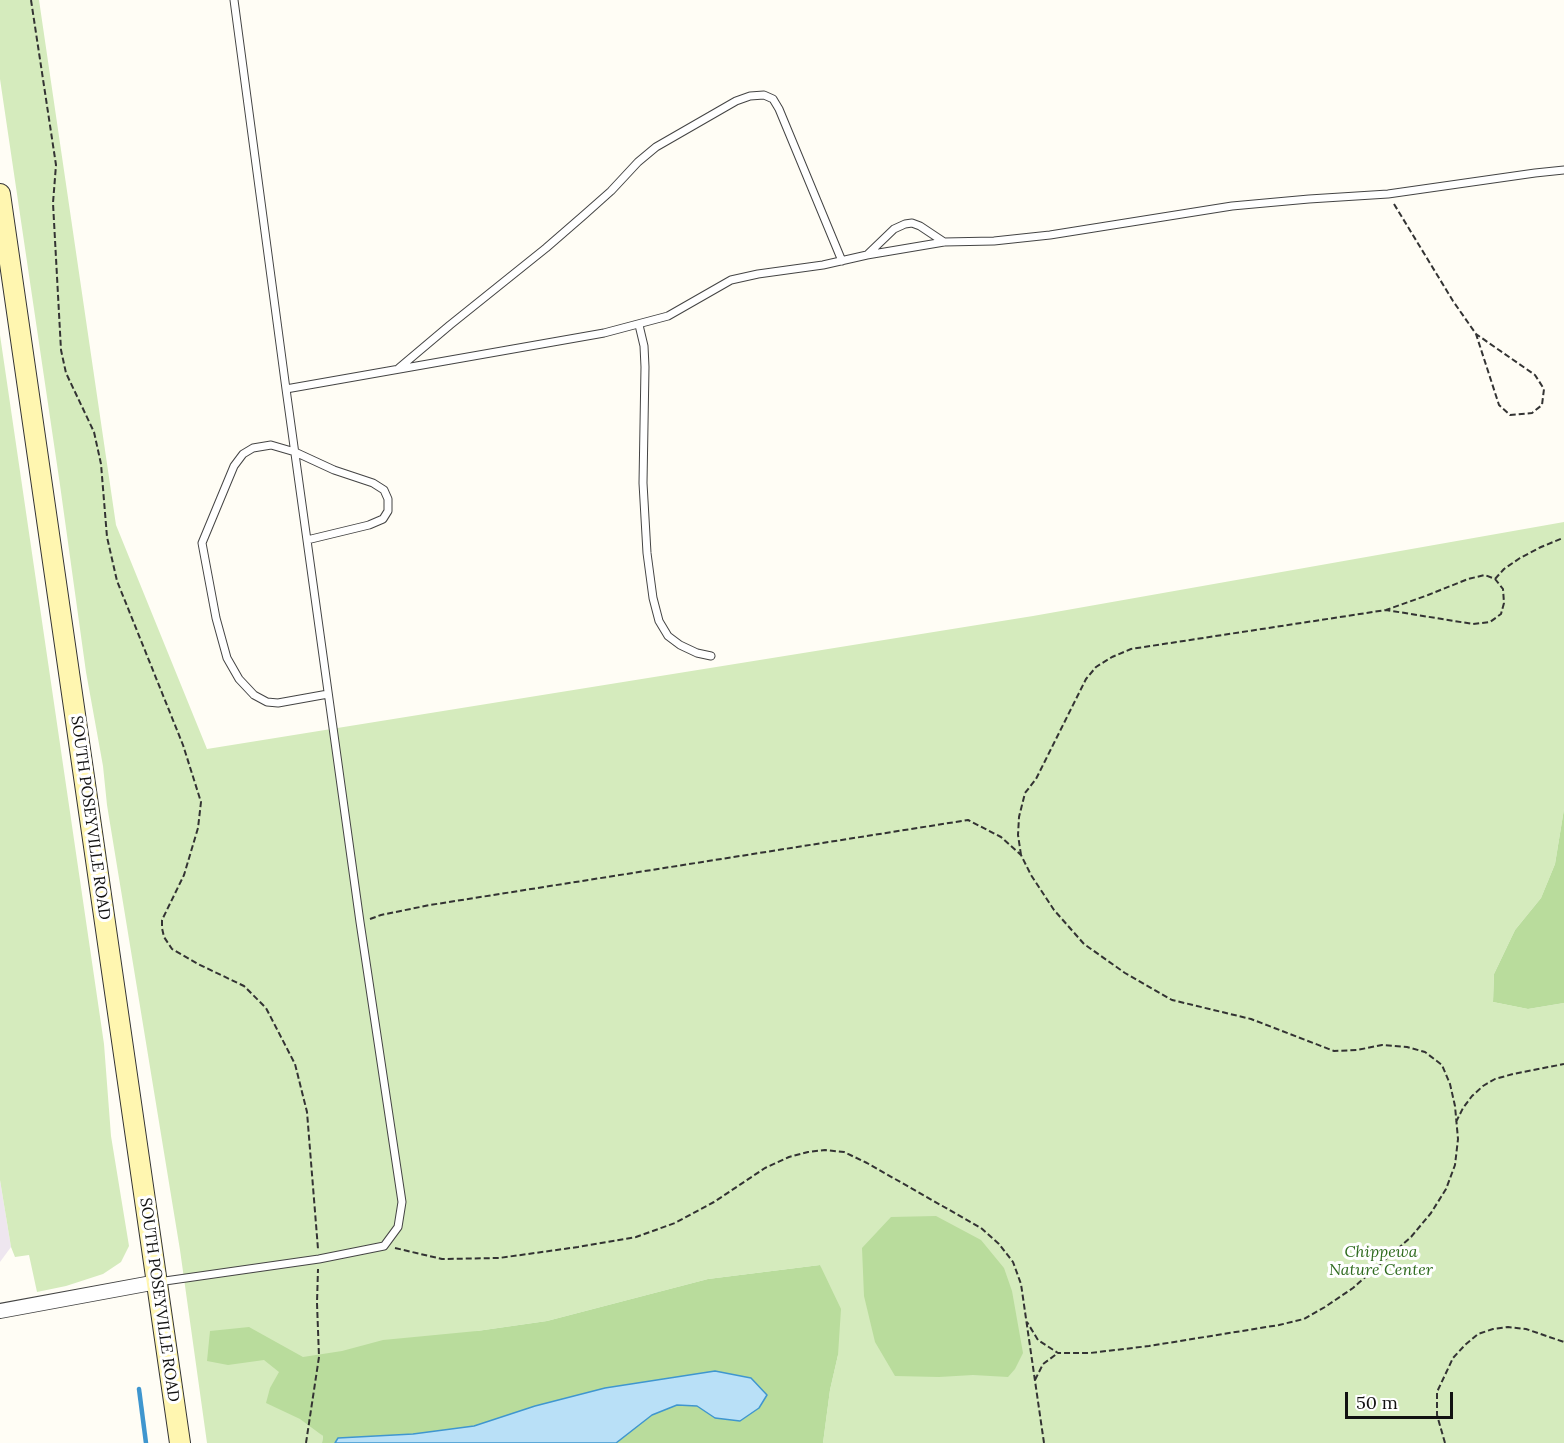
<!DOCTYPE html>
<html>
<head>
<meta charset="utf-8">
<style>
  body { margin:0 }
  #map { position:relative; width:1564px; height:1443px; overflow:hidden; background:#fffdf5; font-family:Lora,serif }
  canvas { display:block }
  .scale { position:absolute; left:1345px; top:1392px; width:108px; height:27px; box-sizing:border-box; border:3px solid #111; border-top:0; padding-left:8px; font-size:18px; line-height:21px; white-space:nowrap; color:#111; -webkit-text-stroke:4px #fff; paint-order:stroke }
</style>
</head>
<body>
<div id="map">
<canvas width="1564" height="1443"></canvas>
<div class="scale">50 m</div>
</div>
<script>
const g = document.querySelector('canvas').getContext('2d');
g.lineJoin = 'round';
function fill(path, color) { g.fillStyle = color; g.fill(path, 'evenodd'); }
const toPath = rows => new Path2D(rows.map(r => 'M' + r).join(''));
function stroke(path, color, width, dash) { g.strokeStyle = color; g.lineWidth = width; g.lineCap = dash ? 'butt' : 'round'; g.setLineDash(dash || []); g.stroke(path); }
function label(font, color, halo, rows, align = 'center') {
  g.font = font + ' Lora,serif'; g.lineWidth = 6; g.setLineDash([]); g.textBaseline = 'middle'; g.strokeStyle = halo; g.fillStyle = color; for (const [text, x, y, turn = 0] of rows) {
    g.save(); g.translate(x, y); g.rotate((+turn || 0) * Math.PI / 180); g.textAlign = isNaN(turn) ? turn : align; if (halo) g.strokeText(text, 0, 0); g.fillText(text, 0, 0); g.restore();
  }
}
const industrial = toPath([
  [0,1180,11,1247,0,1262]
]);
const green = toPath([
  [0,0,39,0,116,525,207,749,1033,616,1564,522,1564,809,1555,864,1541,898,1515,930,1494,974,1493,1002,1528,1009,1564,1003,1564,1443,823,1443,830,1390,838,1355,820,1265,708,1279,547,1321,477,1331,321,1434,323,1436,322,1443,207,1443,180,1250,107,805,103,766,86,672,60,485,0,79],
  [0,335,104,1044,111,1136,129,1246,121,1262,103,1274,66,1286,37,1292,29,1255,15,1257,11,1247,0,1180]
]);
const forest = toPath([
  [1564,809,1564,1003,1528,1009,1493,1002,1494,974,1515,930,1541,898,1555,864],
  [936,1216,981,1240,1004,1268,1012,1291,1023,1353,1015,1369,1008,1377,973,1375,939,1377,895,1376,875,1342,864,1296,862,1248,891,1217],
  [820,1265,841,1309,838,1355,830,1390,823,1443,322,1443,323,1436,300,1419,266,1403,270,1388,279,1372,264,1360,228,1365,207,1361,210,1331,249,1327,303,1357,342,1351,383,1340,477,1331,547,1321,708,1279]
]);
const water = toPath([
  [715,1371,751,1378,767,1395,759,1408,740,1421,715,1418,697,1406,677,1405,652,1415,616,1443,335,1443,338,1438,413,1434,474,1426,535,1406,605,1388,715,1371]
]);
const stream = toPath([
  [139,1389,146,1443]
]);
const path = toPath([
  [31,0,56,165,53,203,61,350,66,373,94,432,101,464,107,537,117,581,183,745,201,802,198,828,184,875,162,920,162,928,164,937,172,949,198,964,244,986,266,1008,295,1064,307,1112,318,1249],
  [1394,204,1453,301,1476,334,1499,405,1510,415,1532,413,1542,405,1544,389,1535,375,1476,334],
  [1495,579,1504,569,1520,558,1541,547,1563,538],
  [1021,855,1018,835,1019,817,1025,793,1036,779,1086,679,1096,667,1112,657,1131,649,1386,610,1473,624,1490,622,1501,614,1504,603,1503,589,1495,579,1485,575,1468,579,1428,595,1386,610],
  [370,919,381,915,430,905,968,820,1001,837,1021,855,1031,875,1054,910,1084,944,1125,973,1172,1000,1251,1019,1334,1051,1357,1050,1382,1045,1407,1047,1425,1052,1442,1065,1450,1084,1455,1106,1458,1139,1455,1165,1446,1189,1431,1213,1411,1237,1353,1288,1325,1307,1304,1319,1279,1325,1149,1346,1090,1353,1058,1353,1038,1340,1027,1322],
  [1456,1122,1463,1108,1472,1096,1483,1086,1495,1079,1513,1074,1564,1064],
  [395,1248,442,1259,499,1258,578,1247,636,1237,675,1223,714,1202,765,1168,789,1157,808,1152,825,1150,844,1152,867,1163,981,1228,999,1244,1013,1262,1021,1284,1044,1443],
  [1035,1380,1043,1364,1058,1353],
  [306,1443,319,1357,317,1303,318,1269],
  [1445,1443,1437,1415,1437,1392,1453,1358,1465,1345,1478,1334,1493,1329,1508,1327,1526,1329,1564,1342]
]);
const lane = toPath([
  [868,254,894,229,905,224,912,223,920,226,944,242],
  [639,325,644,346,645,367,643,483,647,553,653,598,659,621,668,636,680,645,697,653,711,656],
  [399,368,450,325,546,248,584,215,611,191,638,162,656,147,736,101,750,96,764,95,773,99,779,109,842,261],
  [286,389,604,333,668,316,731,280,758,274,823,265,867,255,944,242,994,241,1050,235,1232,206,1309,199,1388,194,1535,173,1564,170],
  [307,540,369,525,383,519,388,511,388,499,384,490,373,483,334,470,295,452,271,445,253,448,243,454,234,466,202,543,216,618,227,658,239,679,254,695,267,702,278,703,328,694],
  [158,1282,319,1259,384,1246,398,1227,402,1202,360,922,286,389,234,0]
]);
const street = toPath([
  [0,1311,157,1282]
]);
const secondary = toPath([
  [0,194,180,1443]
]);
const streetNames = [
  ["SOUTH POSEYVILLE ROAD",90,818,82],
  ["SOUTH POSEYVILLE ROAD",159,1300,82]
];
const parkNames = [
  ["Chippewa",1381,1252],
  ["Nature Center",1381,1270]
];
fill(industrial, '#eee6ef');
fill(green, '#d5ebbd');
fill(forest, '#b9dc9c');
fill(water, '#b9e0f7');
stroke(water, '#3f96cf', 1.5);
stroke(stream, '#3f96cf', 4.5);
stroke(lane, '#444', 9);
stroke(street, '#444', 16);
stroke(secondary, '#333', 22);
stroke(path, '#333', 2, [6, 3]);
stroke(lane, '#fff', 7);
stroke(street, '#fff', 14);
stroke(secondary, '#fff6b0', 20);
label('16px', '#111', '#fff', streetNames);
label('italic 16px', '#2f6b1f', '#fff', parkNames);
</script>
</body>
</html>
